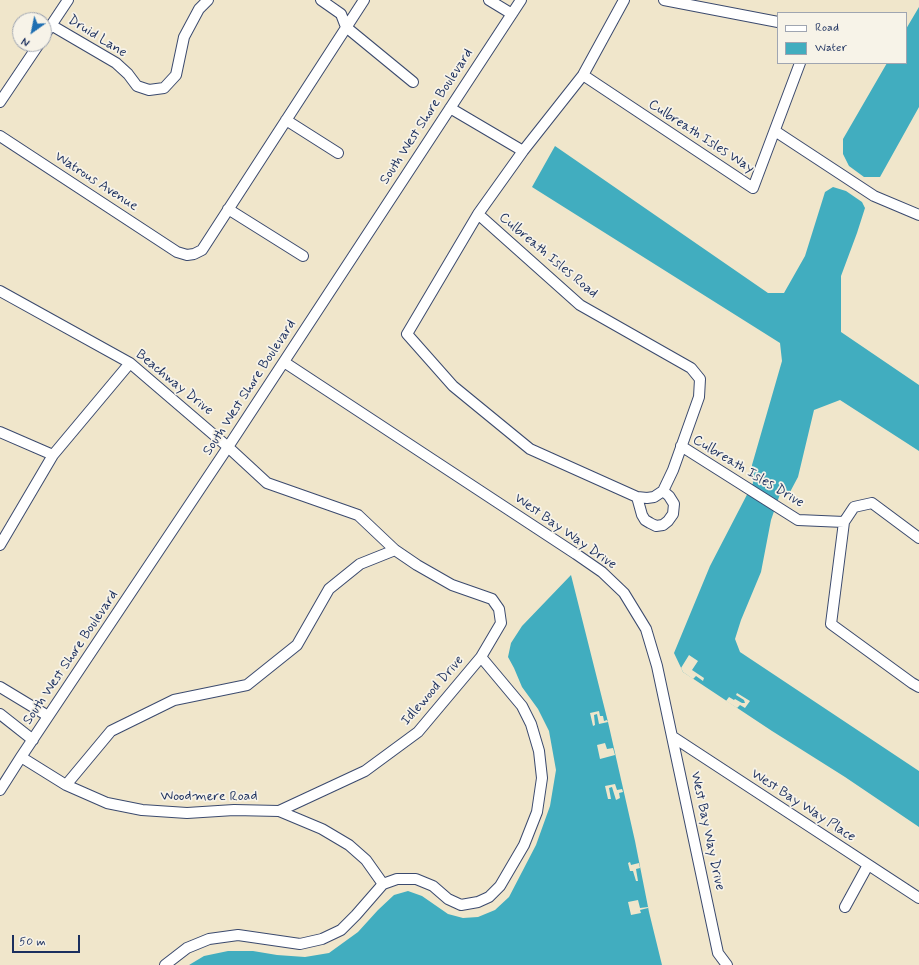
<!DOCTYPE html>
<html>
<head>
<meta charset="utf-8">
<style>
  body { margin:0 }
  #map { position:relative; width:919px; height:965px; overflow:hidden; background:#f0e6cb; font-family:Mynerve,sans-serif }
  canvas { display:block }
  .legend { position:absolute; left:777px; top:12px; width:130px; height:52px; box-sizing:border-box; background:#f7f3e8; border:1px solid #9fa5b1; margin:0; padding:5px 7px; list-style:none; font-size:12px; color:#1b2f5e }
  .legend li { display:flex; align-items:center; gap:8px; height:20px }
  .legend b { width:20px; border:1px solid #9fa5b1 }
  .north { position:absolute; left:12px; top:12px; width:40px; height:40px; box-sizing:border-box; background:#f7f3e8; border:1px solid #9fa5b1; border-radius:50%; rotate:213deg; font-size:11px; font-weight:700; line-height:16px; text-align:center; color:#1b2f5e }
  .north::after { content:''; display:block; margin:auto; width:14px; height:18px; background:#1f6fb2; clip-path:polygon(50% 0,100% 100%,50% 72%,0 100%) }
  .scale { position:absolute; left:12px; top:935px; width:68px; height:18px; box-sizing:border-box; border:2px solid #1b2f5e; border-top:0; padding-left:5px; font-size:12px; line-height:14px; white-space:nowrap; color:#1b2f5e; -webkit-text-stroke:3px #f7f3e8; paint-order:stroke }
</style>
</head>
<body>
<div id="map">
<canvas width="919" height="965"></canvas>
<ul class="legend">
<li><b style="height:5px;background:#fff"></b>Road</li>
<li><b style="height:11px;background:#41adbf"></b>Water</li>
</ul>
<div class="north">N</div>
<div class="scale">50 m</div>
</div>
<script>
const g = document.querySelector('canvas').getContext('2d');
g.lineJoin = 'round';
function fill(path, color) { g.fillStyle = color; g.fill(path, 'evenodd'); }
const toPath = rows => new Path2D(rows.map(r => 'M' + r).join(''));
function stroke(path, color, width, dash) { g.strokeStyle = color; g.lineWidth = width; g.lineCap = dash ? 'butt' : 'round'; g.setLineDash(dash || []); g.stroke(path); }
function label(font, color, halo, rows, align = 'center') {
  g.font = font + ' Mynerve,sans-serif'; g.lineWidth = 3.5; g.setLineDash([]); g.textBaseline = 'middle'; g.strokeStyle = halo; g.fillStyle = color; for (const [text, x, y, turn = 0] of rows) {
    g.save(); g.translate(x, y); g.rotate((+turn || 0) * Math.PI / 180); g.textAlign = isNaN(turn) ? turn : align; if (halo) g.strokeText(text, 0, 0); g.fillText(text, 0, 0); g.restore();
  }
}
const water = toPath([
  [919,7,919,107,880,177,864,177,849,166,843,154,843,139,887,63,906,63,906,29],
  [555,146,768,293,784,293,805,256,825,192,833,187,846,191,862,202,865,208,857,233,841,276,841,332,919,385,919,451,840,400,814,410,798,477,790,492,780,494,771,520,761,572,741,620,735,639,740,652,919,771,919,827,845,777,772,731,683,672,674,653,710,566,753,483,752,465,782,361,780,343,532,187],
  [571,575,608,722,635,841,649,912,662,965,189,965,204,956,228,951,253,951,277,955,305,957,329,953,358,932,378,910,394,895,408,891,422,896,448,914,463,918,478,917,495,910,509,897,536,845,550,806,556,770,549,731,538,709,522,687,514,668,508,657,511,643,522,626]
]);
const pier = toPath([
  [689,655,698,661,692,670,704,678,703,681,696,676,693,679,683,672,681,668],
  [737,693,750,701,745,708,740,705,737,708,726,701,729,697,734,700,735,699,742,703,745,703,744,700,736,695],
  [599,711,600,716,603,716,604,721,607,720,608,722,599,724,597,714,594,715,595,725,593,726,590,713],
  [605,743,607,749,613,748,615,755,600,759,597,745],
  [615,784,617,790,622,789,623,792,619,793,620,798,616,800,612,787,609,788,611,799,608,799,605,786],
  [630,862,631,865,639,863,640,868,636,869,638,881,636,881,633,871,630,871,628,863],
  [638,900,640,908,648,907,648,908,640,910,641,913,631,915,628,902]
]);
const minor = toPath([
  [321,0,341,14,346,27,413,82],
  [489,0,512,14],
  [664,0,778,22],
  [51,25,116,63,128,74,137,86,149,90,164,88,176,75,184,37,199,9,208,0],
  [44,36,68,0],
  [583,75,753,188,800,63],
  [0,102,39,44],
  [450,108,523,151],
  [286,120,338,153],
  [775,131,874,196,919,215],
  [0,136,177,252,187,255,194,254,202,250,364,0],
  [228,209,303,256],
  [478,214,580,305,691,368,700,379,699,397,673,470,663,491,654,497,647,498,637,497,530,449,453,386,407,334,478,214,523,151,583,75,624,0],
  [0,291,130,363,228,447,267,483,358,515,395,550,417,565,452,585,492,599,499,609,501,623,481,657,418,732,365,771,279,811],
  [284,362,576,554,602,572,624,593,646,629,657,666,718,953,727,965],
  [0,432,53,455],
  [681,446,798,520,844,522],
  [637,497,642,515,645,520,650,523,656,526,663,525,668,521,673,514,674,504,669,496,663,491],
  [919,538,872,503,854,507,844,522,831,624,912,683,919,687],
  [0,545,53,455,130,363],
  [0,687,48,716],
  [0,714,33,740],
  [673,737,919,898],
  [21,757,66,785,107,803,142,810,187,813,234,810,279,811,322,829,349,845,366,860,383,884],
  [66,785,111,731,174,700,247,685,297,645,329,589,360,564,395,550],
  [0,790,21,757,228,447,521,0],
  [845,907,868,865],
  [165,965,187,948,209,939,238,935,300,944,322,939,341,930,356,915,383,884,397,879,416,879,433,886,448,899,461,905,478,902,489,897,500,886,524,845,537,812,542,778,539,751,531,724,522,706,481,657]
]);
const streetNames = [
  ["Druid Lane",97,37,32],
  ["South West Shore Boulevard",427,117,-57],
  ["Culbreath Isles Way",701,137,33],
  ["Watrous Avenue",96,182,33],
  ["Culbreath Isles Road",548,256,40],
  ["Beachway Drive",174,383,39],
  ["South West Shore Boulevard",250,388,-57],
  ["Culbreath Isles Drive",748,472,31],
  ["West Bay Way Drive",565,532,35],
  ["South West Shore Boulevard",71,658,-56],
  ["Idlewood Drive",433,691,-49],
  ["Woodmere Road",209,797],
  ["West Bay Way Place",803,806,33],
  ["West Bay Way Drive",707,831,78]
];
fill(water, '#41adbf');
fill(pier, '#f0e6cb');
stroke(minor, '#3b4a6e', 12);
stroke(minor, '#fff', 10);
label('14px', '#1b2f5e', '#f7f3e8', streetNames);
</script>
</body>
</html>
